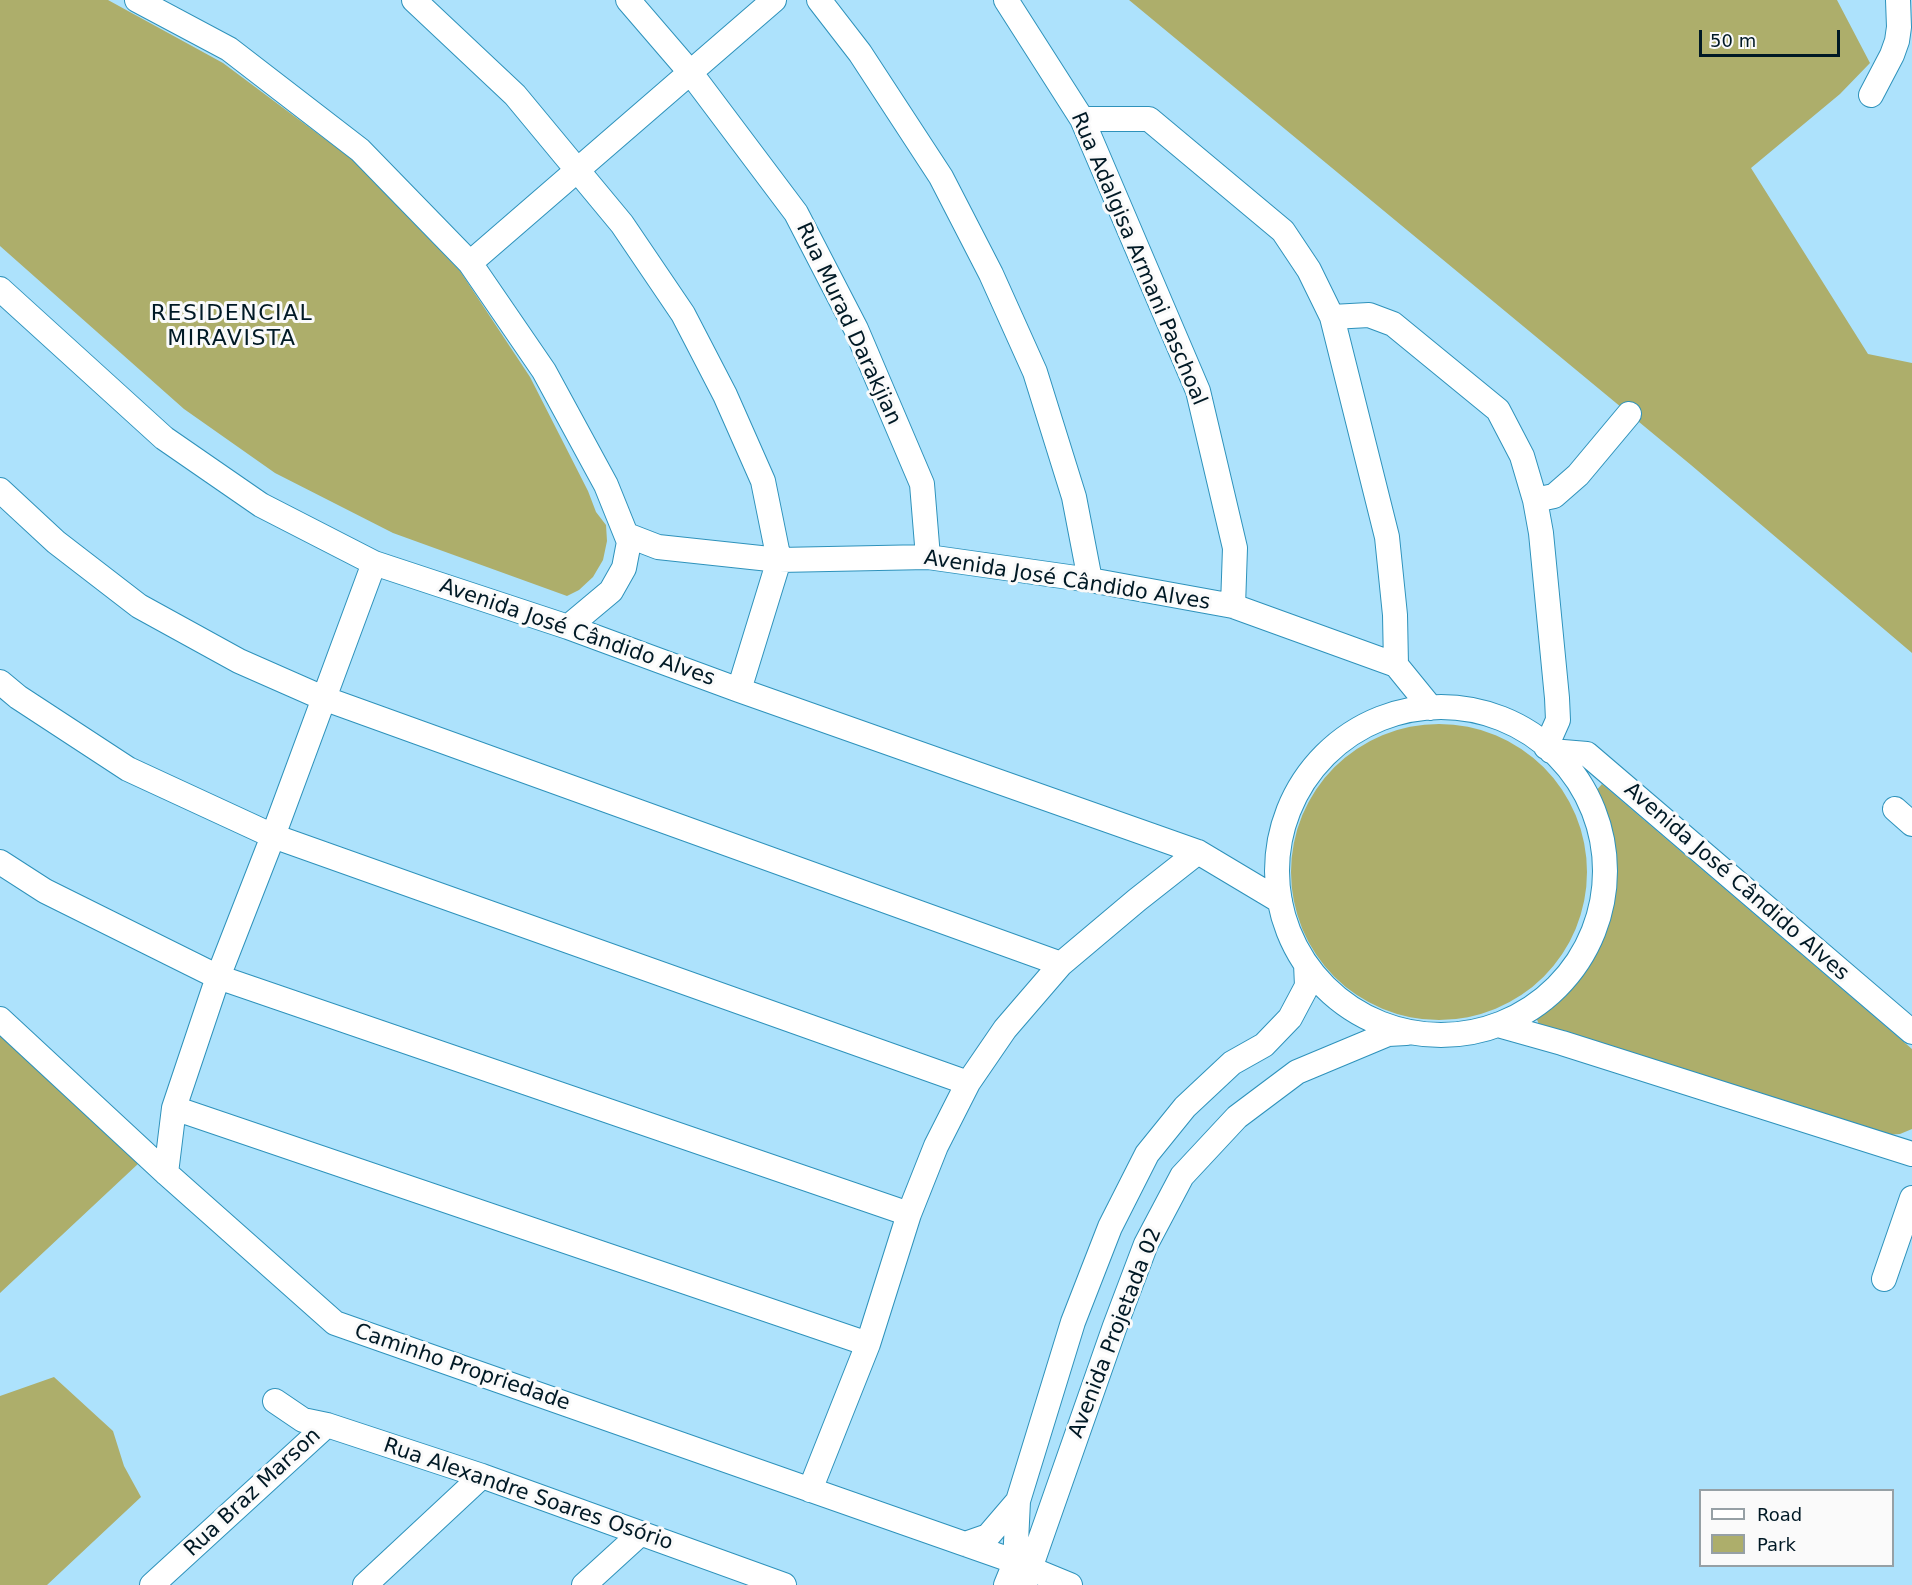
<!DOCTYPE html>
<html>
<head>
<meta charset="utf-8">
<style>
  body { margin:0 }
  #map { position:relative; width:1912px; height:1585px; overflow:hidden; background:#ade2fc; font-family:"DejaVu Sans",sans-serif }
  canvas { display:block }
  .legend { position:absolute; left:1699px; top:1489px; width:195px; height:78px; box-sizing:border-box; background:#fafafa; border:2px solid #96a0a5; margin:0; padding:8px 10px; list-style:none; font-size:18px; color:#001925 }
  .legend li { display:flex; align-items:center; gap:12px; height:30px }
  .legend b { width:30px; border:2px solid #96a0a5 }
  .scale { position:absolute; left:1699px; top:30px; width:141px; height:27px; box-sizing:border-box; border:3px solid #001925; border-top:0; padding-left:8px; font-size:18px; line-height:21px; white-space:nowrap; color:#001925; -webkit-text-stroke:4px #fafafa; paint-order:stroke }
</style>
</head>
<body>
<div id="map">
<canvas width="1912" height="1585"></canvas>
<ul class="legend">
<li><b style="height:8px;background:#fff"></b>Road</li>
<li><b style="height:16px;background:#adae6b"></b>Park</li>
</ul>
<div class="scale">50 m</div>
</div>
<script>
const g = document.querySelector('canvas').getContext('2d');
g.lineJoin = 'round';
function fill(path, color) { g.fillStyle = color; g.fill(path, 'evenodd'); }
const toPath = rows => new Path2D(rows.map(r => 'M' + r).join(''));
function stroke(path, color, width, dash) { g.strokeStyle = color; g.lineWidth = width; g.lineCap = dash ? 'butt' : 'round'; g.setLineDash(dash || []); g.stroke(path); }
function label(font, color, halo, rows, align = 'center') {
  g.font = font + ' "DejaVu Sans",sans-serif'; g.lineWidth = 6; g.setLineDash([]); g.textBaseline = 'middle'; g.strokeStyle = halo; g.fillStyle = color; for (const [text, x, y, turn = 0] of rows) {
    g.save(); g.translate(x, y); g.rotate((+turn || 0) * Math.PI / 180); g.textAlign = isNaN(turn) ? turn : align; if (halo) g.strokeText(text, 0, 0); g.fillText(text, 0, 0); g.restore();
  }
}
const green = toPath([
  [0,0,108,0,223,63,353,160,460,271,530,377,588,491,596,512,606,525,607,541,603,560,593,577,579,590,567,596,393,533,275,473,184,409,0,246],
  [1129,0,1837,0,1870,63,1840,94,1751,168,1868,354,1912,363,1912,653,1691,465],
  '1291 872a148 148 0 1 1 296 0a148 148 0 1 1-296 0Z',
  [1602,784,1912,1049,1912,1129,1900,1134,1886,1135,1540,1027,1536,1017,1564,992,1580,974,1593,954,1604,932,1610,910,1614,886,1614,861,1611,838,1604,814,1595,792],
  [0,1034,139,1163,0,1293],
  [54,1377,113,1431,124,1466,141,1497,47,1585,0,1585,0,1396]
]);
const minor = toPath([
  [137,0,229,49,360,150,470,263,544,371,606,485,629,542,624,568,611,591,568,627],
  [414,0,515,95,622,224,683,314,725,395,763,481,779,560,739,690],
  [628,0,690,72,796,213,856,329,922,484,928,557],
  [819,0,860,53,941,177,991,274,1035,372,1074,497,1090,580],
  [1006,0,1082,119,1198,391,1235,548,1233,606],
  [1871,95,1892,55,1897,41,1899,27,1898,0],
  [1082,119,1149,119,1283,231,1309,270,1332,317,1387,537,1395,615,1396,665],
  [470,263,774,0],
  [0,289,164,438,261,505,374,563,568,627,739,690,1198,852,1280,901],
  [1332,317,1369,315,1393,324,1498,410,1522,456,1535,500,1541,533,1557,698,1558,720,1546,747],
  [0,490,56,542,139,606,239,661,323,698,1061,964],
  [1535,500,1554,496,1578,475,1629,414],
  [627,535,658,547,779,560,928,557,1090,580,1233,606,1396,665,1431,708],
  [0,682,18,697,128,769,273,836,968,1083],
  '1277 871a164 164 0 1 1 328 0a164 164 0 1 1-328 0Z',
  [1551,751,1587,754,1912,1032],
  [1895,809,1912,824],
  [0,862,45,891,218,977,909,1214],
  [0,1019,166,1173,335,1323,1002,1557,1070,1585],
  [1498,1025,1562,1043,1912,1154],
  [174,1108,868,1344],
  [166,1173,174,1108,218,977,273,836,374,563],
  [1884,1279,1912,1198],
  [275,1401,303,1420,327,1425,482,1476,784,1585],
  [810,1490,868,1344,909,1214,936,1146,968,1083,1005,1029,1061,964,1137,900,1198,852],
  [965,1544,988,1536,1018,1501],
  [1025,1583,1115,1326,1146,1244,1182,1176,1237,1117,1297,1072,1388,1034,1406,1033],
  [152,1585,327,1425],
  [365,1585,482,1476],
  [584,1585,640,1534],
  [1006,1585,1015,1563,1018,1501,1073,1322,1110,1227,1147,1154,1185,1107,1232,1063,1264,1045,1290,1018,1307,986,1306,964]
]);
const streetNames = [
  ["Rua Adalgisa Armani Paschoal",1138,259,67],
  ["Rua Murad Darakjian",848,324,65],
  ["Avenida José Cândido Alves",1067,581,9],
  ["Avenida José Cândido Alves",577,633,19],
  ["Avenida José Cândido Alves",1736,882,41],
  ["Avenida Projetada 02",1116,1333,-69],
  ["Caminho Propriedade",462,1368,19],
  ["Rua Braz Marson",253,1493,-43],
  ["Rua Alexandre Soares Osório",528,1495,19]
];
const neighbourhoodNames = [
  ["RESIDENCIAL",232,314],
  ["MIRAVISTA",232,339]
];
fill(green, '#adae6b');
stroke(minor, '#2e92bb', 26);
stroke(minor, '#fff', 24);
label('21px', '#001925', '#fafafa', streetNames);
g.letterSpacing = '1.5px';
label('22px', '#001925', '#fafafa', neighbourhoodNames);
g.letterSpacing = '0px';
</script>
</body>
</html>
